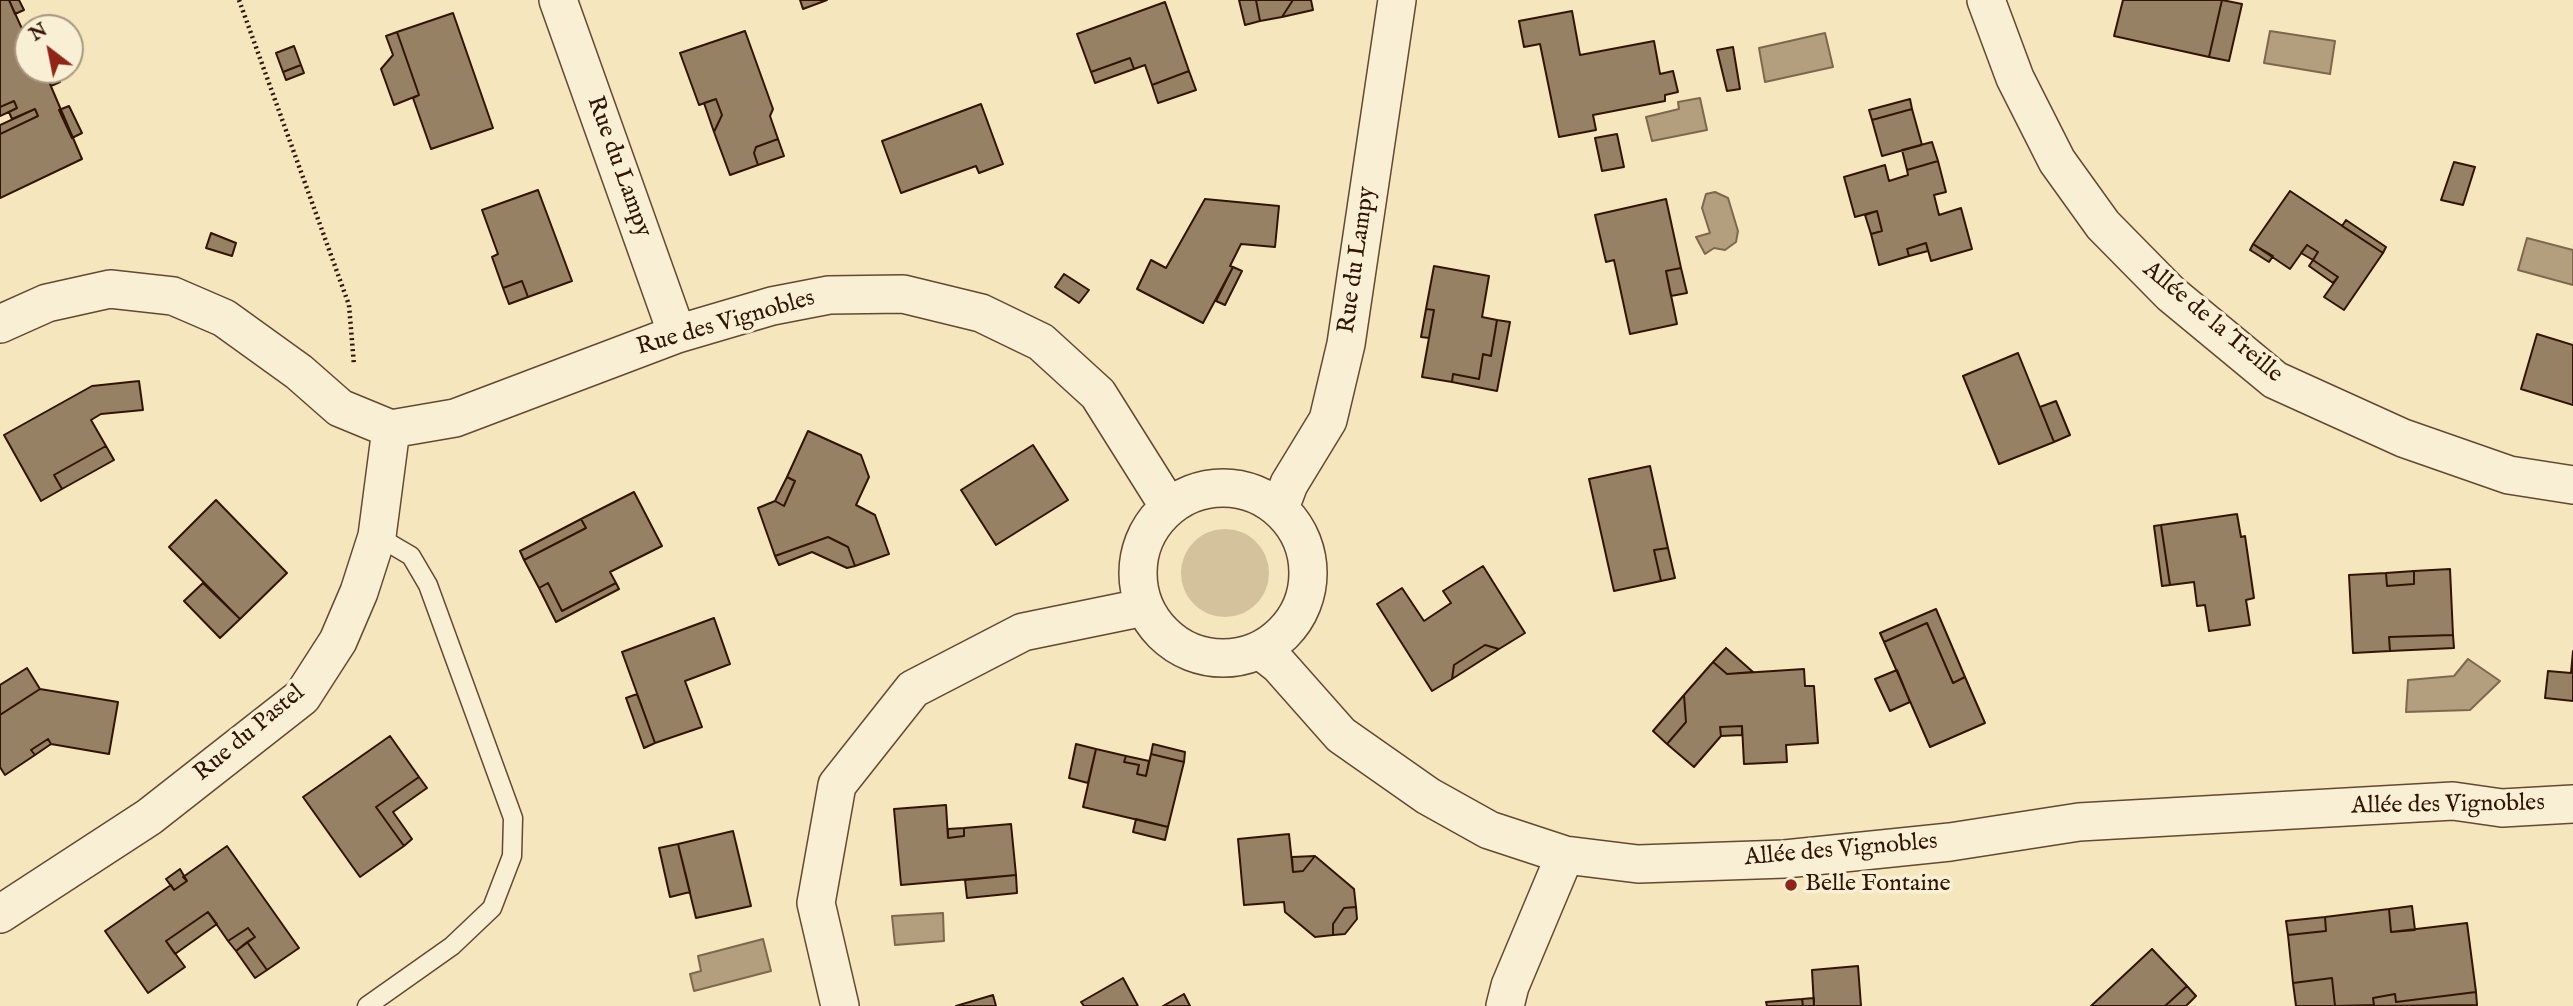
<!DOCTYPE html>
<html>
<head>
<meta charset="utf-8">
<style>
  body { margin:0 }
  #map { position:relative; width:2573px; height:1006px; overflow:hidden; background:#f5e6bd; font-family:"IM FELL English",serif }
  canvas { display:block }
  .north { position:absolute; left:14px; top:14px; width:70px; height:70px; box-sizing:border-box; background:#f8efd4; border:2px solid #a99780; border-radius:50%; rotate:328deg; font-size:19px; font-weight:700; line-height:28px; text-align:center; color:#321403 }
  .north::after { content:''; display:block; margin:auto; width:24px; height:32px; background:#8f2418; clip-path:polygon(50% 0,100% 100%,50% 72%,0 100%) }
</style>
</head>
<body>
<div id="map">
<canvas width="2573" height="1006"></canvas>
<div class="north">N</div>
</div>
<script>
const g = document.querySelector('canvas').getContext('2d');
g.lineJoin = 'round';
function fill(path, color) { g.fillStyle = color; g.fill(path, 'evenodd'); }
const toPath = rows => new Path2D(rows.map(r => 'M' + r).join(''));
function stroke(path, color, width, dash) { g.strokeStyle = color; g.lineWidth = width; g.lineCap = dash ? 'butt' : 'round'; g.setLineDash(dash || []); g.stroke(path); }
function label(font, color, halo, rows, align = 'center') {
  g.font = font + ' "IM FELL English",serif'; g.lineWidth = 7; g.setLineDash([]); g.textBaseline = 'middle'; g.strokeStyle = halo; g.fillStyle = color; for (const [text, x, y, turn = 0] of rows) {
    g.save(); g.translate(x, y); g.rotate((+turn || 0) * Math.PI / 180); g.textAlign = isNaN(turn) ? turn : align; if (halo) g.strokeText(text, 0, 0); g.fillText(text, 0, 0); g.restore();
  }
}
const green = toPath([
  '1181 573a44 44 0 1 1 88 0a44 44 0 1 1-88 0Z'
]);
const water = toPath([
  [2270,31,2335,41,2330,74,2264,63,2270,31],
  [1825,33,1833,67,1765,82,1759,48,1825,33],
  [1700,98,1707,130,1652,141,1646,117,1679,109,1678,102,1700,98],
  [1715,192,1728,198,1738,231,1736,242,1725,250,1714,248,1705,254,1696,237,1710,233,1702,208,1706,194,1715,192],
  [2527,238,2573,250,2573,285,2518,270,2527,238],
  [2468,659,2500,681,2470,710,2406,712,2408,680,2454,676,2468,659],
  [943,913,944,941,895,945,892,916,943,913],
  [763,939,771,971,694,991,690,974,701,971,698,956,763,939]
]);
const building = toPath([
  [0,0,9,0,28,42,28,70,44,70,82,159,0,198,0,134,38,116,35,109,12,119,9,112,17,108,14,101,0,107,0,0],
  [9,0,19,0,24,10,15,14,9,0],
  [800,0,827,0,803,9,800,0],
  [1239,0,1256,0,1260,21,1245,25,1239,0],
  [1256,0,1293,0,1282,17,1260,21,1256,0],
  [1293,0,1311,0,1313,10,1282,17,1293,0],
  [2123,0,2222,0,2209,57,2114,36,2123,0],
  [2222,0,2242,4,2229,61,2209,57,2222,0],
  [1165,2,1189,71,1152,85,1145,65,1134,69,1130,58,1091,72,1077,34,1165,2],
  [1572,11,1580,55,1654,41,1660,74,1673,71,1678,92,1665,95,1665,101,1593,115,1596,130,1559,137,1540,44,1524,47,1519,21,1572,11],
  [453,13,493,128,431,149,413,98,419,95,397,32,453,13],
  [745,31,773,109,770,116,778,139,756,147,754,153,758,165,730,175,714,132,722,115,716,99,699,105,680,53,745,31],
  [397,32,419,95,394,105,381,69,393,55,386,36,397,32],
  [294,46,301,65,283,72,276,53,294,46],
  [1733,47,1740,89,1727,91,1717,50,1733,47],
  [1130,58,1134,69,1095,83,1091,72,1130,58],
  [301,65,304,73,286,80,283,72,301,65],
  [44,70,55,70,60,82,51,86,44,70],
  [1189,71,1196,90,1158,103,1152,85,1189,71],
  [716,99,722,115,714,132,704,103,716,99],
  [1910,99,1912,109,1872,120,1869,110,1910,99],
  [14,101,17,108,0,116,0,107,14,101],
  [981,104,1003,164,979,173,976,166,901,193,882,141,981,104],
  [69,106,82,133,72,138,59,110,69,106],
  [35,109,38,116,0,134,0,125,35,109],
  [1912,109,1922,145,1882,156,1872,120,1912,109],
  [1617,134,1624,167,1602,171,1595,138,1617,134],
  [778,139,784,156,758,165,754,153,756,147,778,139],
  [1932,142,1938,161,1907,170,1902,150,1932,142],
  [1938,161,1946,192,1934,195,1939,215,1961,208,1972,249,1931,261,1926,243,1907,249,1909,256,1879,265,1871,234,1882,231,1877,211,1855,217,1844,177,1885,165,1889,181,1908,175,1907,170,1938,161],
  [2454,162,2475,167,2463,205,2441,200,2454,162],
  [538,190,572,281,528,297,522,281,503,288,492,257,498,254,482,210,538,190],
  [2290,191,2383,253,2344,310,2324,297,2338,277,2313,260,2318,252,2307,245,2290,269,2253,244,2290,191],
  [1205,199,1279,206,1275,247,1241,244,1230,266,1233,267,1203,323,1137,289,1151,260,1166,268,1205,199],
  [1666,199,1681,268,1666,271,1677,324,1630,334,1614,260,1606,262,1595,215,1666,199],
  [1877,211,1882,231,1871,234,1865,215,1877,211],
  [2346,220,2386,247,2383,253,2342,226,2346,220],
  [211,233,236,243,232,256,206,248,211,233],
  [1926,243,1928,251,1909,256,1907,249,1926,243],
  [2253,244,2273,256,2269,262,2250,250,2253,244],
  [2307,245,2318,252,2313,260,2301,253,2307,245],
  [2313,260,2338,277,2333,283,2309,266,2313,260],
  [1434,266,1489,276,1482,317,1497,320,1491,356,1483,354,1479,379,1453,374,1452,382,1422,377,1434,310,1426,309,1434,266],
  [1233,267,1242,271,1225,305,1216,301,1233,267],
  [1681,268,1687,293,1671,296,1666,271,1681,268],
  [1064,274,1089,290,1079,303,1055,287,1064,274],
  [522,281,528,297,509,304,503,288,522,281],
  [1426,309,1434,310,1429,338,1421,337,1426,309],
  [1497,320,1510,322,1497,391,1452,382,1453,374,1479,379,1483,354,1491,356,1497,320],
  [2537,334,2573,345,2573,405,2521,389,2537,334],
  [2018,353,2054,442,1999,464,1963,376,2018,353],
  [139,381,143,410,101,414,91,420,106,446,54,475,62,489,41,501,4,435,92,386,139,381],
  [2056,401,2070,435,2054,442,2040,407,2056,401],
  [808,431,861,455,869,477,856,505,875,515,889,554,855,566,848,547,828,537,775,556,758,508,775,501,784,506,795,481,787,477,808,431],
  [1033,445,1068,500,996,545,961,490,1033,445],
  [106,446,114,460,62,489,54,475,106,446],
  [1650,466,1668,548,1654,550,1661,581,1614,591,1589,479,1650,466],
  [787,477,795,481,784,506,775,501,787,477],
  [634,492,662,546,610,572,616,583,562,611,548,583,539,588,524,560,586,528,581,519,634,492],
  [216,500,287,573,240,619,169,547,216,500],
  [2237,514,2241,537,2245,536,2254,598,2246,600,2250,625,2209,631,2205,605,2197,606,2194,582,2170,585,2161,525,2237,514],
  [581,519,586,528,524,560,520,551,581,519],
  [2161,525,2170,585,2162,586,2154,526,2161,525],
  [828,537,848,547,855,566,847,568,812,552,779,565,775,556,828,537],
  [1668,548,1675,578,1661,581,1654,550,1668,548],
  [1483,566,1525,633,1499,649,1485,645,1454,665,1452,679,1432,691,1377,604,1402,588,1424,621,1451,603,1443,591,1483,566],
  [2450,569,2453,635,2389,637,2390,651,2353,653,2349,575,2386,573,2387,586,2414,584,2414,571,2450,569],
  [2414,571,2414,584,2387,586,2386,573,2414,571],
  [203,583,240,619,220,638,184,601,203,583],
  [548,583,562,611,616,583,619,589,556,622,539,588,548,583],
  [1936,609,1965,677,1953,683,1927,623,1884,642,1880,633,1936,609],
  [714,618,730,664,685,681,702,727,655,743,622,652,714,618],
  [1927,623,1953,683,1965,677,1985,723,1930,747,1884,642,1927,623],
  [2453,635,2454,648,2390,651,2389,637,2453,635],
  [1485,645,1499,649,1452,679,1454,665,1485,645],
  [1726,648,1753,672,1727,674,1713,662,1726,648],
  [2573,651,2573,701,2545,698,2548,671,2571,673,2573,651],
  [1713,662,1727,674,1804,669,1805,686,1814,686,1818,743,1786,745,1787,762,1744,764,1742,726,1720,727,1721,736,1694,767,1667,744,1686,722,1684,695,1713,662],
  [27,668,40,689,0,715,0,685,27,668],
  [1897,670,1910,702,1890,711,1875,679,1897,670],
  [40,689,118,702,109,754,51,744,48,739,31,750,35,755,5,775,0,767,0,715,40,689],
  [637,694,655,743,644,748,626,698,637,694],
  [1684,695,1686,722,1667,744,1653,731,1684,695],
  [1742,726,1742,735,1721,736,1720,727,1742,726],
  [390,736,419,777,376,807,404,846,360,877,303,797,390,736],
  [48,739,51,744,35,755,31,750,48,739],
  [1076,744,1096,749,1088,783,1069,778,1076,744],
  [1153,744,1185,752,1184,762,1151,754,1153,744],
  [1096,749,1126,756,1124,762,1139,765,1137,774,1146,776,1151,754,1184,762,1168,827,1083,807,1096,749],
  [1126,756,1149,761,1146,776,1137,774,1139,765,1124,762,1126,756],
  [419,777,427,788,393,812,412,839,404,846,376,807,419,777],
  [946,805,948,838,964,836,964,828,1011,824,1016,875,901,885,894,809,946,805],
  [1136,819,1168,827,1165,840,1133,832,1136,819],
  [964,828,964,836,948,838,948,829,964,828],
  [733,831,751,906,696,918,678,844,733,831],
  [1289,834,1293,872,1303,871,1315,856,1354,889,1356,907,1344,908,1333,924,1333,935,1315,937,1285,912,1284,902,1244,905,1238,839,1289,834],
  [678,844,690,892,670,897,659,848,678,844],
  [227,846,299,948,267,970,247,942,255,937,248,928,228,941,208,912,166,941,185,967,148,993,105,931,171,885,174,890,187,881,183,877,227,846],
  [1315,856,1303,871,1293,872,1292,857,1315,856],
  [180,869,187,881,174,890,166,879,180,869],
  [1016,875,1017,893,967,898,965,880,1016,875],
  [2412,906,2415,930,2391,932,2389,909,2412,906],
  [1356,907,1357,919,1345,934,1333,935,1333,924,1344,908,1356,907],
  [2389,909,2391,932,2467,923,2476,992,2396,1002,2395,994,2373,998,2374,1005,2335,1006,2332,978,2293,983,2288,935,2326,931,2325,917,2389,909],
  [208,912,217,924,175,954,166,941,208,912],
  [2325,917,2326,931,2288,935,2286,921,2325,917],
  [248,928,255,937,236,951,228,941,248,928],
  [247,942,267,970,255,978,236,951,247,942],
  [2152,949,2187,986,2165,1006,2091,1006,2152,949],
  [1858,966,1861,1006,1814,1006,1812,970,1858,966],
  [1123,978,1138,1006,1084,1006,1081,1002,1123,978],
  [2332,978,2335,1006,2296,1006,2293,983,2332,978],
  [2187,986,2196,996,2186,1006,2165,1006,2187,986],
  [2476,992,2477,1005,2364,1006,2374,1005,2373,998,2395,994,2396,1002,2476,992],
  [1184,994,1190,1006,1163,1006,1184,994],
  [993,995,996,1006,956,1006,993,995],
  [1814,998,1814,1006,1803,1006,1802,999,1814,998],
  [1802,999,1803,1006,1767,1006,1766,1002,1802,999]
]);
const path = toPath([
  [239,0,349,305,354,365]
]);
const lane = toPath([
  [367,1006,452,946,492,908,512,856,513,818,428,585,411,556,377,536]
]);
const street = toPath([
  [558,0,677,334],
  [1986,0,2015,78,2057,161,2103,225,2171,294,2275,380,2403,438,2509,475,2573,485],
  [0,324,47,303,110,289,173,296,224,318,299,372,340,408,391,429,455,418,677,334,772,306,829,295,903,294,981,313,1041,342,1098,394,1169,507],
  '1138 573a85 85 0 1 1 170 0a85 85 0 1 1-170 0Z',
  [1280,508,1289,484,1328,420,1346,344,1397,0],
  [1260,650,1279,665,1341,735,1428,796,1489,830,1565,855,1638,864,1785,859,1950,842,2079,822,2453,801,2502,808,2573,804],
  [0,914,149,817,302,697,338,641,359,592,377,536,391,429],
  [840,1006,816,903,837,785,913,689,1023,632,1145,607],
  [1505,1006,1510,986,1565,855]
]);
const markers = [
  [1791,885,7,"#8f2418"]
];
const streetNames = [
  ["Rue du Lampy",618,167,70],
  ["Rue du Lampy",1358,260,-82],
  ["Allée de la Treille",2212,323,40],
  ["Rue des Vignobles",726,324,-16],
  ["Rue du Pastel",250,734,-40],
  ["Allée des Vignobles",2448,806,-1],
  ["Allée des Vignobles",1841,851,-5]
];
const poiNames = [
  ["Belle Fontaine",1805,885]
];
fill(green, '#d4c29d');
fill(water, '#b39f7e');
stroke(water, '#7f674d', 2);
fill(building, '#978164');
stroke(building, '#321403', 2);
stroke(lane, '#634832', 21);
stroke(street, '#634832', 40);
stroke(path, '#321403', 4.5, [2, 3.5]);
stroke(lane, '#f8efd4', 18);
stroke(street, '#f8efd4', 37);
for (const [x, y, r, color] of markers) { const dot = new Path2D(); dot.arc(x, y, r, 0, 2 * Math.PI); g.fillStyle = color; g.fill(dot); stroke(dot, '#f8efd4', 2.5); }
label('24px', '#321403', '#f8efd4', streetNames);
label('24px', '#321403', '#f8efd4', poiNames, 'left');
</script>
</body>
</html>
